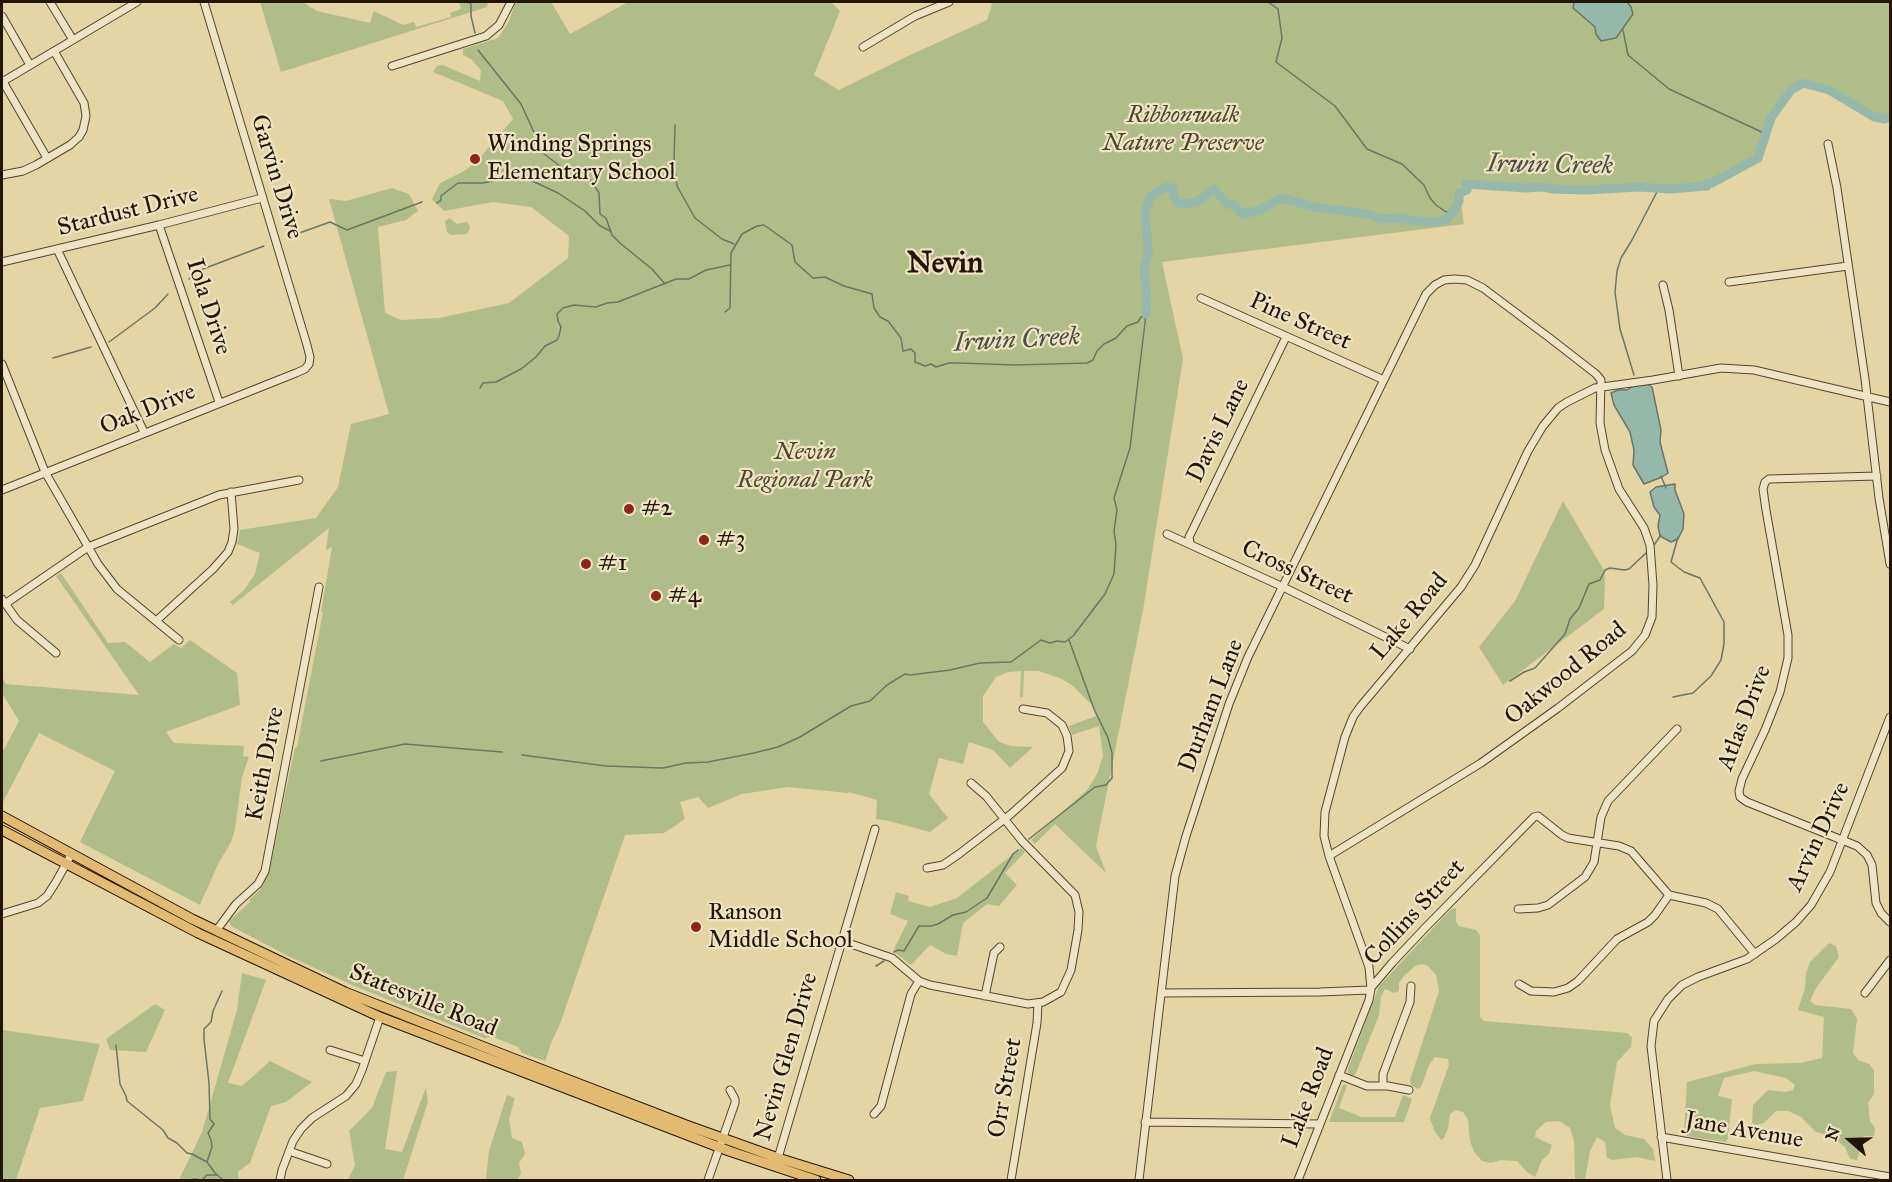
<!DOCTYPE html>
<html>
<head>
<meta charset="utf-8">
<style>
  body { margin:0 }
  #map { position:relative; width:1892px; height:1182px; overflow:hidden; background:#e5d4a4; font-family:"IM FELL Great Primer",serif }
  canvas { display:block }
  .frame { position:absolute; inset:0; border:3px solid #221507; pointer-events:none }
  .north { position:absolute; left:1820px; top:1110px; width:60px; height:60px; -webkit-text-stroke:4px #eee3c4; paint-order:stroke; rotate:290deg; font-size:16px; font-weight:700; line-height:24px; text-align:center; color:#221507 }
  .north::after { content:''; display:block; margin:auto; width:21px; height:27px; background:#221507; clip-path:polygon(50% 0,100% 100%,50% 72%,0 100%) }
</style>
</head>
<body>
<div id="map">
<canvas width="1892" height="1182"></canvas>
<div class="frame"></div>
<div class="north">N</div>
</div>
<script>
const g = document.querySelector('canvas').getContext('2d');
g.lineJoin = 'round';
function fill(path, color) { g.fillStyle = color; g.fill(path, 'evenodd'); }
const toPath = rows => new Path2D(rows.map(r => 'M' + r).join(''));
function stroke(path, color, width, dash) { g.strokeStyle = color; g.lineWidth = width; g.lineCap = dash ? 'butt' : 'round'; g.setLineDash(dash || []); g.stroke(path); }
function label(font, color, halo, rows, align = 'center') {
  g.font = font + ' "IM FELL Great Primer",serif'; g.lineWidth = 4.5; g.setLineDash([]); g.textBaseline = 'middle'; g.strokeStyle = halo; g.fillStyle = color; for (const [text, x, y, turn = 0] of rows) {
    g.save(); g.translate(x, y); g.rotate((+turn || 0) * Math.PI / 180); g.textAlign = isNaN(turn) ? turn : align; if (halo) g.strokeText(text, 0, 0); g.fillText(text, 0, 0); g.restore();
  }
}
const green = toPath([
  [260,2,302,2,317,11,370,23,374,11,403,25,414,22,416,27,451,17,450,13,461,9,459,2,488,2,487,7,281,72],
  [516,2,551,2,570,34,628,2,831,2,840,11,814,75,839,90,908,56,987,20,992,4,991,2,1890,2,1890,116,1885,119,1874,117,1829,90,1803,83,1791,90,1771,118,1758,158,1712,183,1708,183,1707,186,1670,189,1639,187,1586,190,1553,189,1543,187,1526,188,1466,184,1459,188,1464,224,1162,262,1183,359,1143,610,1096,846,1106,873,1055,824,1035,844,1031,840,1087,790,1097,774,1103,756,1099,726,1072,735,1069,726,1096,716,1092,705,1073,686,1062,679,1039,671,1024,671,1023,697,1020,697,1021,671,1009,672,996,677,983,696,983,722,999,742,1011,746,1033,747,1010,768,993,750,969,742,963,764,939,758,929,794,948,818,930,832,889,821,876,819,877,800,849,792,848,793,788,787,742,794,708,808,698,797,680,802,685,819,664,833,625,835,560,1024,552,1041,545,1061,522,1053,518,1047,493,1037,484,1038,357,987,290,957,231,926,229,921,251,901,249,900,260,890,269,872,289,775,295,748,297,747,323,612,321,612,332,547,326,550,329,528,233,605,230,602,244,590,255,574,260,553,237,544,240,530,316,518,338,487,351,424,389,414,329,199,346,201,392,188,409,194,418,211,406,220,378,227,385,313,401,320,439,318,509,303,568,258,569,236,531,207,493,202,444,211,432,199,440,183,464,171,477,161,513,119,503,101,433,72,437,66,443,65,480,81,481,70,471,59,463,55,463,49,498,38,508,23],
  [449,218,457,224,467,222,470,226,469,231,466,234,451,235,447,232,445,222],
  [1563,501,1605,572,1604,609,1503,685,1479,647,1515,601],
  [61,573,108,643,125,642,150,662,174,644,181,648,190,640,237,673,240,705,166,732,174,743,244,746,243,756,249,757,242,777,235,829,231,842,218,864,200,905,80,842,115,771,39,733,3,802,2,801,2,753,19,721,2,693,2,677,6,684,139,695,56,576],
  [1021,848,1025,852,1005,873,1017,885,999,906,987,904,963,923,957,956,946,954,930,945,911,965,893,951,908,921,890,914,896,892,909,896,908,901,930,907,957,898],
  [1456,908,1456,922,1459,926,1476,930,1480,935,1480,1017,1484,1021,1627,1033,1632,1037,1631,1047,1617,1062,1610,1105,1615,1128,1625,1135,1644,1139,1653,1149,1655,1161,1636,1157,1613,1160,1607,1158,1605,1142,1597,1137,1590,1151,1585,1180,1575,1180,1574,1141,1570,1128,1559,1121,1546,1122,1536,1131,1535,1137,1552,1145,1549,1154,1542,1160,1535,1177,1527,1172,1517,1161,1501,1160,1490,1163,1482,1161,1474,1152,1470,1141,1468,1120,1463,1112,1456,1110,1450,1114,1448,1128,1444,1138,1441,1140,1434,1130,1430,1118,1449,1065,1448,1059,1435,1057,1429,1065,1421,1087,1418,1089,1411,1085,1410,1080,1439,991,1436,975,1428,966,1422,964,1415,966,1403,977,1399,983,1399,991,1394,993,1385,989,1381,997,1379,1015,1356,1073,1353,1076,1348,1074,1348,1069,1379,986,1451,909],
  [1829,943,1836,946,1839,957,1816,988,1810,1001,1815,1005,1851,1009,1857,1019,1853,1053,1858,1060,1869,1064,1874,1070,1874,1094,1868,1103,1870,1121,1875,1128,1874,1136,1864,1136,1857,1160,1850,1159,1845,1147,1831,1136,1816,1132,1801,1117,1788,1111,1776,1111,1764,1123,1756,1125,1752,1123,1753,1105,1768,1090,1786,1092,1793,1090,1795,1085,1786,1078,1754,1071,1724,1078,1718,1096,1732,1099,1728,1139,1725,1142,1687,1136,1684,1132,1687,1082,1756,1064,1800,1063,1822,1058,1824,1017,1798,1010,1805,988,1806,973,1810,962],
  [242,973,266,980,228,1083,242,1086,270,1061,312,1082,286,1102,271,1106,250,1163,238,1172,239,1180,179,1180,202,1132,237,1010],
  [155,1004,165,1010,146,1052,110,1050,106,1039],
  [2,1030,100,1044,83,1101,40,1108,16,1180,2,1180],
  [397,1071,385,1149,402,1152,426,1087,428,1102,403,1180,348,1180,355,1165,349,1131,372,1108,386,1072],
  [1343,1085,1347,1085,1339,1108,1361,1117,1395,1117,1403,1095,1412,1099,1404,1122,1329,1122],
  [507,1095,515,1098,509,1119,512,1138,522,1142,525,1154,519,1163,521,1174,517,1180,486,1180,489,1151]
]);
const water = toPath([
  [1574,2,1627,2,1631,7,1633,14,1616,38,1601,41,1596,34,1595,27,1573,8,1574,2],
  [1646,383,1652,387,1661,430,1660,442,1668,473,1662,477,1644,484,1633,465,1634,450,1630,432,1614,405,1611,393,1618,390,1627,390,1636,384,1646,383],
  [1675,484,1675,490,1684,514,1683,529,1678,539,1671,542,1660,536,1658,526,1660,515,1654,507,1650,492,1656,487,1675,484]
]);
const stream = toPath([
  [468,2,471,4,471,16,475,33],
  [1268,2,1278,9,1282,38,1276,62,1335,106,1367,149,1402,164,1424,185,1430,198,1436,205,1446,212,1454,211],
  [1623,30,1628,55,1669,89,1766,134],
  [478,50,521,104,544,154,564,169,582,173,590,179,599,193,600,214,606,218,612,235,621,244,652,269,665,284],
  [675,125,674,161,677,186,695,218,722,239,734,244],
  [437,203,441,200,441,196,458,183,483,183,514,176,528,179,558,193,585,211,599,225,610,231],
  [291,236,330,222,347,230,422,202],
  [189,279,195,272,264,246],
  [725,312,730,308,731,253,742,234,757,226,764,225,792,245,795,262,813,278,825,277,844,286,872,294,874,308,880,317,888,321,901,338,903,351,911,349,915,353,915,362,925,366,931,364,936,367,949,363,960,363,1015,365,1087,363,1093,360,1097,351,1104,344,1116,338,1127,326,1138,322,1141,317,1145,315],
  [109,342,155,308,168,294],
  [53,358,91,347],
  [1634,375,1620,329,1615,292,1617,271,1621,258,1632,240,1659,188],
  [480,388,483,383,496,382,521,369,536,357,545,346,557,340,559,336,561,327,558,321,557,314,563,308,574,305,596,307,607,303,618,302,676,279,689,279,706,270,730,265],
  [1661,476,1666,488],
  [1654,545,1661,535],
  [1510,681,1524,672,1535,668,1565,634,1570,619,1579,608,1589,584,1600,580,1605,570,1610,568,1624,570,1629,569,1646,553],
  [1673,697,1693,693,1711,676,1721,660,1724,644,1724,622,1700,578,1684,572,1671,562,1678,537],
  [522,755,606,766,663,768,686,763,708,762,754,753,778,747,800,737,851,706,870,701,887,685,905,674,910,675,950,670,980,663,1011,662,1041,640,1050,643,1057,641,1065,642,1073,636,1105,594,1114,574,1116,545,1114,531,1117,510,1114,498,1130,448,1146,314],
  [321,761,405,744,502,752],
  [1029,839,1095,787,1106,785,1112,778,1112,753,1108,738,1094,709,1069,640],
  [894,952,898,950,904,951,919,926,931,926,938,924,953,915,966,912,987,898,1013,854,1018,850],
  [876,966,884,961],
  [116,1045,120,1084,126,1096,127,1101,163,1130,168,1138,177,1143,187,1153,192,1154,207,1162,215,1173,223,1180],
  [207,1162,212,1147,211,1140,208,1133,214,1124,210,1119,209,1083,204,1039,204,1029,211,1022,213,1011,222,991],
  [191,1180,194,1179,201,1180],
  [202,1180,207,1175,216,1175]
]);
const river = toPath([
  [1146,314,1147,298,1144,268,1148,256,1148,247,1145,213,1150,197,1156,192,1166,187,1173,188,1174,196,1177,202,1187,204,1199,201,1214,189,1227,204,1234,205,1242,214,1261,210,1278,199,1287,199,1314,207,1368,214,1381,219,1401,218,1415,221,1438,222,1447,219,1454,211,1459,201,1459,193,1467,190,1466,184,1526,188,1543,187,1553,189,1586,190,1639,187,1670,189,1707,186,1708,183,1712,183,1758,158,1771,118,1791,90,1803,83,1829,90,1874,117,1885,119,1890,116]
]);
const minor = toPath([
  [50,2,73,40],
  [2,16,30,65],
  [863,47,915,16,949,2],
  [392,66,486,36,499,25,511,2],
  [2,80,47,158],
  [2,82,137,2],
  [1828,144,1837,188,1865,379,1879,498,1890,564],
  [2,175,23,171,36,165,70,145,79,137,83,130,86,116,84,103,54,51],
  [159,225,219,402],
  [57,249,144,432],
  [2,262,159,225,262,198],
  [1729,282,1848,266],
  [1663,285,1669,310,1679,376],
  [1201,298,1384,380],
  [2,364,45,472,98,564,117,589,179,640],
  [1877,476,1769,479,1765,482,1763,489,1766,510,1788,635,1788,658,1780,692,1765,730,1742,779,1739,791,1740,797,1747,802,1857,846,1867,855,1872,865,1876,903,1881,913,1890,922],
  [2,490,296,373,305,369,309,364,310,357,307,345,204,2],
  [1167,534,1283,587,1410,649],
  [1190,543,1189,537,1194,527,1286,337],
  [2,599,17,620,56,653],
  [5,604,88,547,219,495,299,480],
  [156,621,213,569,228,552,232,542,234,529,231,492],
  [927,868,943,865,959,854,1011,814,1062,768,1069,751,1067,736,1062,725,1047,713,1023,709],
  [1518,909,1538,908,1548,905,1585,877,1594,862,1601,817,1608,801,1677,729],
  [2,914,38,903,47,896,56,882,72,853],
  [216,931,236,904,258,884,265,871,319,587],
  [842,941,892,958,919,981,930,985,1028,1004,1043,1002,1061,992,1071,970,1078,930,1079,912,1075,895,1022,841,986,796,971,783],
  [1519,984,1531,991,1554,992,1568,988,1578,981,1617,939,1648,922,1655,915,1669,895],
  [1161,993,1320,992,1369,990,1392,963,1424,929,1534,817,1538,816,1562,835,1568,838,1619,846,1631,851,1669,895,1706,903,1718,909,1755,954],
  [1865,993,1890,960],
  [985,996,994,953,1000,947],
  [330,1050,365,1061],
  [1339,1075,1367,1086,1388,1086,1409,1090],
  [1383,1086,1383,1074,1410,1002,1411,986],
  [874,1114,881,1106,911,994,919,981],
  [1145,1122,1320,1124],
  [1661,1137,1890,1177],
  [289,1151,327,1164],
  [778,1158,875,829],
  [280,1180,282,1170,293,1141,301,1129,312,1118,346,1096,356,1084,362,1070,380,1017],
  [708,1180,735,1103,735,1099,730,1090],
  [1011,1180,1037,1023,1038,1003],
  [1139,1180,1175,876,1186,836,1229,704,1248,657,1426,294,1435,285,1444,280,1454,279,1467,280,1483,288,1551,339,1596,374,1601,380,1600,423,1605,450,1619,489,1644,528,1650,545,1653,585,1652,617,1645,635,1632,651,1558,708,1481,763,1329,856],
  [1298,1180,1369,1000,1371,989,1369,967,1329,856,1324,836,1325,812,1345,737,1353,717,1360,707,1461,587,1475,565,1528,451,1543,426,1558,408,1567,402,1595,388,1653,380,1721,368,1754,370,1890,402],
  [1667,1180,1651,1046,1654,1021,1668,999,1682,985,1698,977,1747,959,1776,939,1796,922,1811,905,1830,872,1890,717]
]);
const major = toPath([
  [2,816,192,919,345,992,507,1056,686,1125,778,1158,849,1180],
  [2,830,198,933,380,1017,729,1151,816,1180]
]);
const markers = [
  [475,159,6,"#8f2418"],
  [629,509,6,"#8f2418"],
  [704,540,6,"#8f2418"],
  [586,564,6,"#8f2418"],
  [656,596,6,"#8f2418"],
  [696,927,6,"#8f2418"]
];
const parkNames = [
  ["Ribbonwalk",1183,116],
  ["Nature Preserve",1183,144],
  ["Nevin",805,453],
  ["Regional Park",805,481]
];
const poiNames = [
  ["Winding Springs",487,145],
  ["Elementary School",487,173],
  ["#2",641,509],
  ["#3",716,540],
  ["#1",598,564],
  ["#4",668,596],
  ["Ranson",708,913],
  ["Middle School",708,941]
];
const streetNames = [
  ["Garvin Drive",276,177,73],
  ["Stardust Drive",128,212,-14],
  ["Iola Drive",208,307,72],
  ["Pine Street",1300,322,24],
  ["Oak Drive",148,410,-22],
  ["Davis Lane",1219,431,-64],
  ["Cross Street",1297,573,25],
  ["Lake Road",1410,617,-50],
  ["Oakwood Road",1566,674,-39],
  ["Durham Lane",1212,706,-69],
  ["Atlas Drive",1745,718,-69],
  ["Keith Drive",266,764,-79],
  ["Arvin Drive",1819,837,-65],
  ["Collins Street",1415,913,-47],
  ["Statesville Road",423,1001,22],
  ["Nevin Glen Drive",787,1057,-74],
  ["Orr Street",1006,1088,-80],
  ["Lake Road",1309,1098,-69],
  ["Jane Avenue",1744,1131,10]
];
const waterNames = [
  ["Irwin Creek",1550,166,1],
  ["Irwin Creek",1017,341,-3]
];
const districtNames = [
  ["Nevin",945,265]
];
fill(green, '#b1bd88');
fill(water, '#96b8ab');
stroke(water, '#687769', 1.5);
stroke(stream, '#687769', 1.5);
stroke(river, '#96b8ab', 9);
stroke(minor, '#53452e', 9);
stroke(major, '#221507', 11);
stroke(minor, '#eee3c4', 7);
stroke(major, '#e2ba72', 9);
for (const [x, y, r, color] of markers) { const dot = new Path2D(); dot.arc(x, y, r, 0, 2 * Math.PI); g.fillStyle = color; g.fill(dot); stroke(dot, '#eee3c4', 2); }
label('italic 24px', '#4d472e', '#eee3c4', parkNames);
label('24px', '#221507', '#eee3c4', poiNames, 'left');
label('24px', '#221507', '#eee3c4', streetNames);
label('italic 26px', '#4b4e40', '#eee3c4', waterNames);
label('bold 30px', '#221507', '#eee3c4', districtNames);
</script>
</body>
</html>
